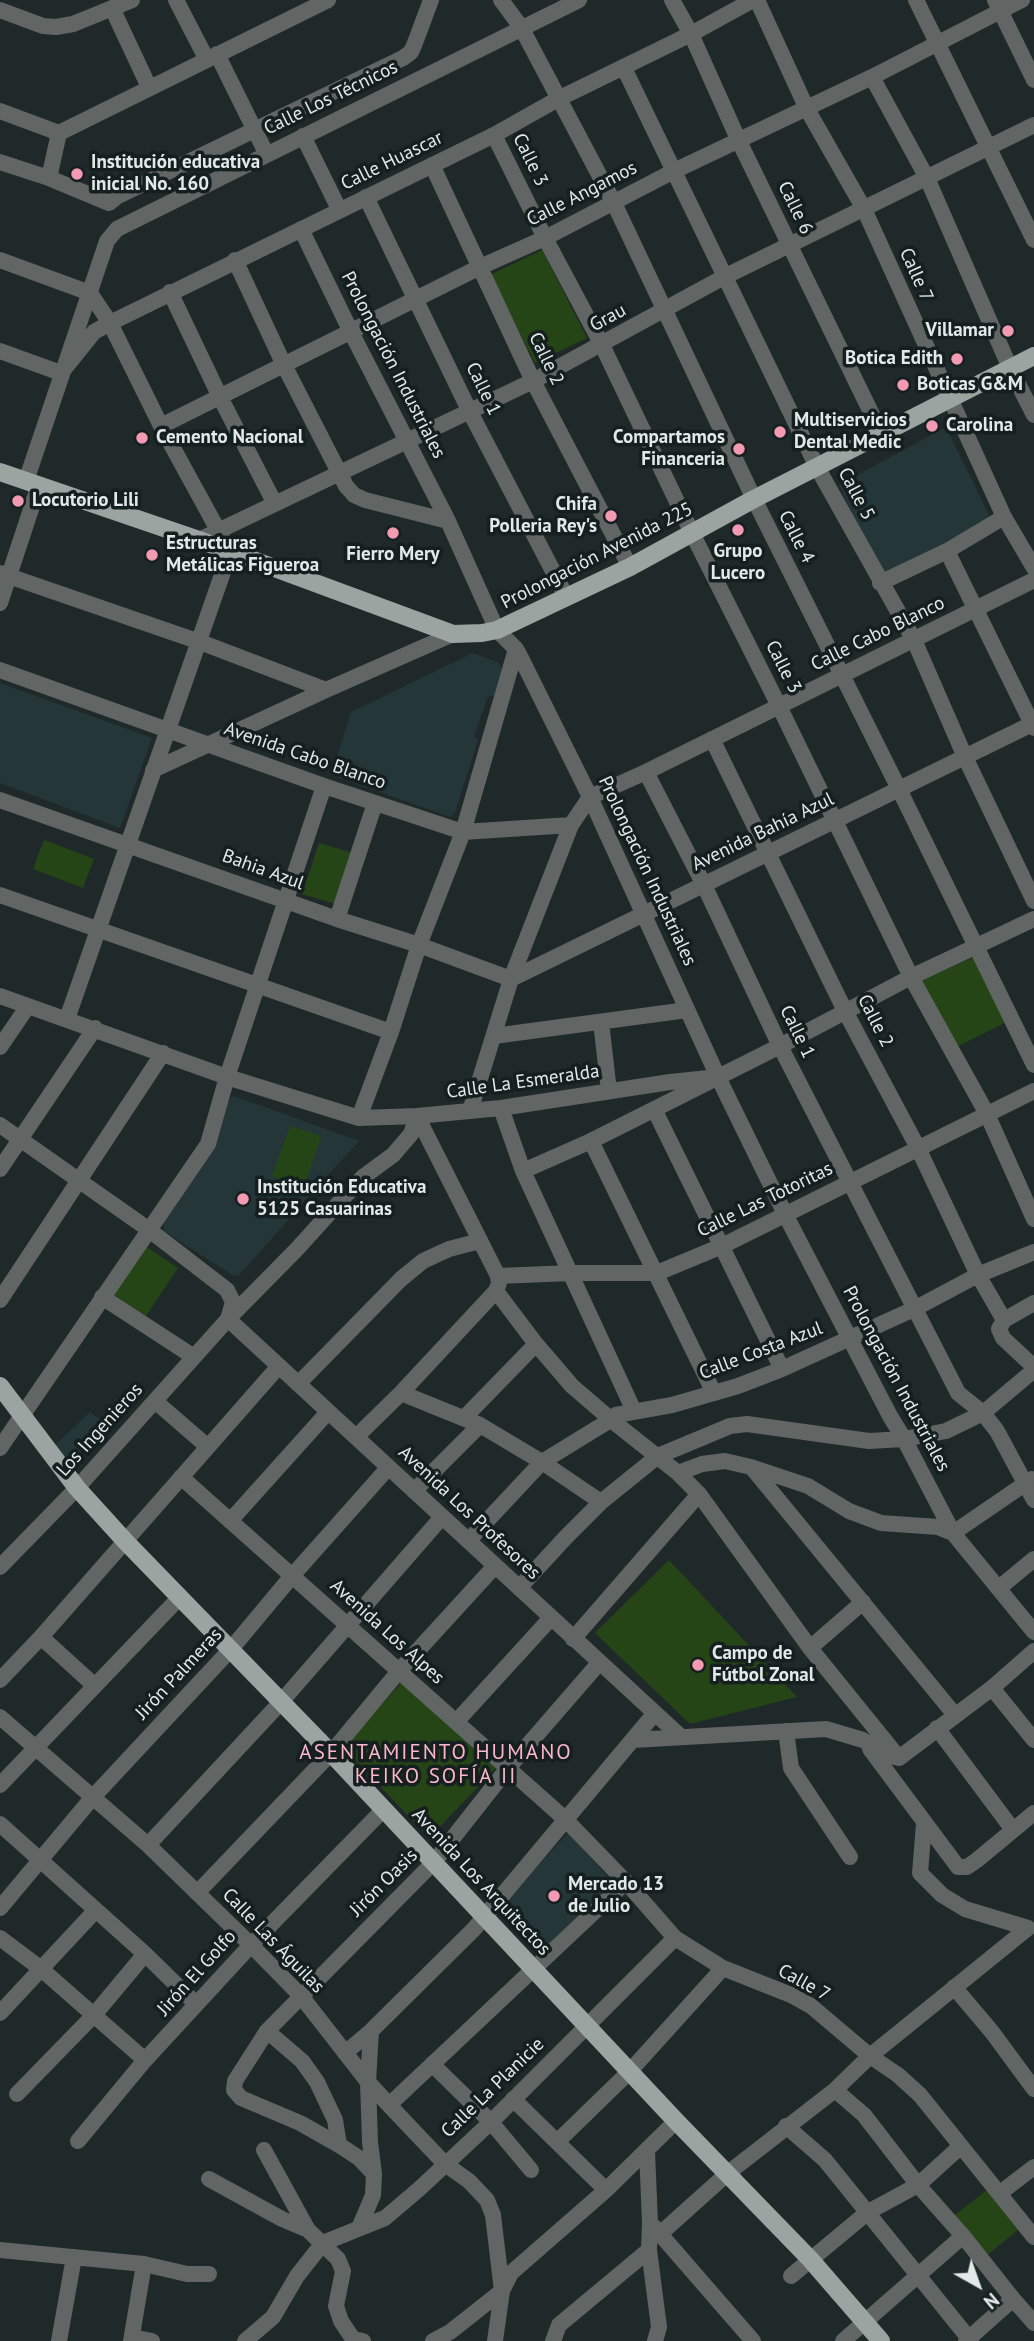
<!DOCTYPE html>
<html>
<head>
<meta charset="utf-8">
<style>
  body { margin:0 }
  #map { position:relative; width:1034px; height:2341px; overflow:hidden; background:#1f2929; font-family:"PT Sans",sans-serif }
  canvas { display:block }
  .north { position:absolute; left:943px; top:2250px; width:70px; height:70px; -webkit-text-stroke:5px #151f20; paint-order:stroke; rotate:140deg; font-size:19px; font-weight:700; line-height:28px; text-align:center; color:#e3e9e9 }
  .north::after { content:''; display:block; margin:auto; width:24px; height:32px; background:#e3e9e9; clip-path:polygon(50% 0,100% 100%,50% 72%,0 100%) }
</style>
</head>
<body>
<div id="map">
<canvas width="1034" height="2341"></canvas>
<div class="north">N</div>
</div>
<script>
const g = document.querySelector('canvas').getContext('2d');
g.lineJoin = 'round';
function fill(path, color) { g.fillStyle = color; g.fill(path, 'evenodd'); }
const toPath = rows => new Path2D(rows.map(r => 'M' + r).join(''));
function stroke(path, color, width, dash) { g.strokeStyle = color; g.lineWidth = width; g.lineCap = dash ? 'butt' : 'round'; g.setLineDash(dash || []); g.stroke(path); }
function label(font, color, halo, rows, align = 'center') {
  g.font = font + ' "PT Sans",sans-serif'; g.lineWidth = 7; g.setLineDash([]); g.textBaseline = 'middle'; g.strokeStyle = halo; g.fillStyle = color; for (const [text, x, y, turn = 0] of rows) {
    g.save(); g.translate(x, y); g.rotate((+turn || 0) * Math.PI / 180); g.textAlign = isNaN(turn) ? turn : align; if (halo) g.strokeText(text, 0, 0); g.fillText(text, 0, 0); g.restore();
  }
}
const built = toPath([
  [946,427,991,519,882,576,839,485],
  [473,653,499,663,503,671,494,696,488,697,474,736,478,740,455,813,450,817,331,775,351,712],
  [0,683,152,738,120,828,0,783],
  [234,1096,359,1141,239,1275,234,1276,165,1232,162,1221,214,1148,229,1100],
  [90,1412,108,1425,70,1463,54,1446],
  [568,1833,613,1882,541,1956,496,1910]
]);
const green = toPath([
  [542,250,587,338,535,363,490,275],
  [44,840,94,859,83,888,33,869],
  [319,843,353,853,336,904,302,894],
  [974,957,1005,1023,952,1049,918,982],
  [290,1126,321,1136,304,1187,272,1176],
  [147,1247,178,1268,146,1316,114,1295],
  [669,1560,797,1697,690,1724,595,1633],
  [403,1681,496,1768,429,1838,343,1747],
  [987,2190,1018,2230,987,2255,955,2215]
]);
const minor = toPath([
  [176,0,206,58],
  [501,0,521,27,613,201,754,499,899,789,1034,1065],
  [672,0,691,34,738,139,881,433],
  [757,0,807,109,864,209,1004,517,1034,568],
  [916,0,1034,240],
  [995,0,1034,80],
  [112,8,149,87],
  [0,10,43,26,56,27,73,24,132,0],
  [217,54,266,153],
  [624,68,817,467,914,640,965,757,1034,901],
  [872,77,927,178,1010,368,1034,415],
  [0,111,59,133,328,0],
  [494,135,545,238,602,345,692,533,779,706,911,977,987,1114,1034,1219],
  [303,136,339,209],
  [0,162,49,178,109,203,118,196,403,58,411,52,415,43,431,0],
  [432,165,533,381,630,567],
  [49,178,59,133],
  [366,197,469,410,567,598],
  [301,229,351,332,448,521,497,630,516,649,521,658,590,797,718,1077,785,1214,890,1416,904,1439,953,1533,1034,1632],
  [0,260,90,293,110,323,161,426,230,552,67,1019],
  [235,260,284,365,346,486,354,495,365,500,448,521],
  [170,292,220,397,275,504],
  [0,351,61,373,94,332,110,323,494,135,558,99,691,34,753,0],
  [161,426,480,267,545,238,674,171,872,77,1022,0],
  [26,481,107,241,117,229,579,0],
  [199,540,533,381,724,277,1034,125],
  [947,551,1034,728],
  [0,573,200,642,326,690],
  [880,583,947,551,1004,517],
  [0,603,39,485],
  [0,670,324,786,463,832,571,825,590,797,646,772,1034,580],
  [712,739,845,1011,918,1148,978,1275,1004,1320],
  [153,770,326,690,453,634],
  [646,772,704,885,780,1046,954,1385,958,1393,983,1413,997,1431,1034,1500],
  [0,800,337,919,419,945,511,979,1034,723],
  [0,895,391,1032],
  [337,919,375,803],
  [0,996,227,1077,359,1118,417,1116,501,1108,670,1082,718,1077],
  [601,1022,609,1091],
  [494,1036,687,1010],
  [0,1047,28,1006],
  [501,1108,523,1171,634,1411],
  [654,1109,782,1369],
  [470,1111,511,979,571,825],
  [359,1118,391,1032,419,945,463,832,516,649],
  [0,1125,148,1229,227,1290,233,1302,228,1319],
  [591,1141,714,1393],
  [0,1169,95,1028],
  [523,1171,591,1141,780,1046,911,977,1034,919],
  [498,1276,571,1273,657,1273,722,1246,1034,1091],
  [496,1291,536,1344,572,1386,615,1423,678,1473,702,1464,725,1461,751,1467,808,1486,849,1511,881,1523,938,1527,953,1533],
  [102,1297,194,1357],
  [0,1300,163,1053],
  [1034,1303,1004,1320,999,1329,1003,1338,1034,1367],
  [228,1319,681,1737],
  [298,1384,401,1279,423,1261,449,1249,480,1241],
  [401,1393,480,1425,542,1462,601,1502],
  [155,1401,208,1447],
  [464,1418,536,1344],
  [356,1437,401,1393,496,1291,499,1283,498,1276,417,1116],
  [0,1448,208,1144,227,1077,324,786],
  [753,1469,955,1715],
  [678,1473,699,1494,810,1648,899,1758],
  [181,1477,565,1819,626,1882,675,1938,723,1968,791,1995,811,2006,870,2056,898,2075,920,2095,1034,2237],
  [414,1491,480,1425],
  [230,1521,328,1412],
  [953,1533,1032,1479],
  [468,1541,542,1462,612,1419,616,1415,672,1405,738,1386,782,1369,914,1309,978,1275,1034,1252],
  [0,1567,77,1488,228,1319,297,1249,344,1197,363,1177,393,1155,411,1134,417,1116],
  [519,1588,566,1537,601,1502,658,1456,730,1426,747,1424,869,1441,904,1439,946,1431,983,1413,1034,1370],
  [999,1588,1034,1559],
  [41,1637,95,1686],
  [573,1639,699,1494],
  [810,1648,863,1602],
  [0,1680,41,1637,279,1366],
  [992,1688,1034,1740],
  [0,1717,148,1845,251,1945,301,1996,368,2082,389,2105,445,2164,469,2181,487,2200,493,2215,502,2291,495,2341],
  [456,1722,551,1618],
  [937,1728,1013,1830],
  [786,1731,791,1768,850,1857],
  [633,1740,826,1729,863,1740,887,1755,899,1758,992,1688,1034,1651],
  [870,1749,958,1867,967,1867,977,1860,1034,1813],
  [0,1785,180,1597],
  [0,1824,145,1954,196,2004],
  [924,1824,920,1873,942,1895,965,1909,1028,1928],
  [148,1845,281,1702,442,1517],
  [197,1893,331,1753,399,1671,495,1566],
  [0,1908,93,1797,231,1649,292,1576,388,1468],
  [0,1938,40,1968,145,2060],
  [954,1987,992,2032,1034,2089],
  [0,2013,95,1911],
  [267,2031,302,2061,317,2082,335,2120,339,2145],
  [345,2053,371,2031,474,1929,655,1713],
  [432,2064,491,2122,531,2170],
  [835,2090,864,2115,918,2185,963,2236,1013,2299,1034,2323],
  [17,2094,94,2015,145,1954],
  [513,2099,606,2190],
  [389,2105,626,1882],
  [786,2126,825,2160,971,2341],
  [78,2141,145,2060,251,1945,384,1809],
  [557,2142,630,2071,723,1968],
  [264,2150,308,2230,338,2259,343,2271,336,2306,341,2321,353,2339,363,2341],
  [647,2151,650,2223,649,2250,659,2327,655,2341],
  [374,2174,359,2158,339,2145,300,2123,241,2098,234,2090,235,2081,267,2031,434,1862,508,1768,599,1663],
  [209,2179,282,2219,308,2230],
  [1000,2193,1034,2167],
  [654,2227,753,2341],
  [359,2228,373,2195,374,2174,370,2142,368,2082,371,2031],
  [660,2234,728,2173,835,2090,870,2056,1028,1928],
  [0,2250,144,2264,187,2274,209,2274],
  [791,2276,868,2212,918,2185,961,2146],
  [132,2337,152,2341],
  [59,2341,74,2257],
  [131,2341,144,2264],
  [245,2341,273,2317,297,2276,323,2243,385,2218,418,2190,491,2122,675,1938],
  [433,2341,450,2332,502,2291,511,2273,606,2190,676,2121],
  [553,2341,559,2325,649,2250],
  [843,2341,963,2236],
  [966,2341,1013,2299]
]);
const major = toPath([
  [0,472,199,540,453,634,482,633,497,630,630,567,754,499,1034,356],
  [0,1386,77,1488,126,1542,331,1753,676,2121,810,2259,881,2341]
]);
const markers = [
  [77,174,7,"#f19ab2"],
  [1008,331,7,"#f19ab2"],
  [957,359,7,"#f19ab2"],
  [903,385,7,"#f19ab2"],
  [932,426,7,"#f19ab2"],
  [780,432,7,"#f19ab2"],
  [142,438,7,"#f19ab2"],
  [739,449,7,"#f19ab2"],
  [18,501,7,"#f19ab2"],
  [611,516,7,"#f19ab2"],
  [738,530,7,"#f19ab2"],
  [393,533,7,"#f19ab2"],
  [152,555,7,"#f19ab2"],
  [243,1199,7,"#f19ab2"],
  [698,1665,7,"#f19ab2"],
  [554,1896,7,"#f19ab2"]
];
const streetNames = [
  ["Calle Los Técnicos",331,98,-26],
  ["Calle 3",530,160,64],
  ["Calle Huascar",392,161,-26],
  ["Calle Angamos",582,194,-27],
  ["Calle 6",795,208,64],
  ["Calle 7",916,275,66],
  ["Grau",608,318,-28],
  ["Calle 2",546,359,64],
  ["Prolongación Industriales",393,365,63],
  ["Calle 1",483,389,64],
  ["Calle 5",856,494,62],
  ["Calle 4",796,537,63],
  ["Prolongación Avenida 225",597,556,-27],
  ["Calle Cabo Blanco",878,634,-26],
  ["Calle 3",783,667,63],
  ["Avenida Cabo Blanco",305,756,19],
  ["Avenida Bahía Azul",763,832,-26],
  ["Bahia Azul",263,870,20],
  ["Prolongación Industriales",647,871,65],
  ["Calle 2",875,1021,63],
  ["Calle 1",797,1032,64],
  ["Calle La Esmeralda",523,1082,-8],
  ["Calle Las Totoritas",765,1200,-26],
  ["Calle Costa Azul",761,1351,-21],
  ["Prolongación Industriales",896,1379,62],
  ["Los Ingenieros",100,1430,-48],
  ["Avenida Los Profesores",469,1513,43],
  ["Avenida Los Alpes",387,1632,42],
  ["Jirón Palmeras",179,1674,-47],
  ["Avenida Los Arquitectos",481,1882,47],
  ["Jirón Oasis",384,1883,-45],
  ["Calle Las Águilas",273,1941,46],
  ["Jirón El Golfo",197,1973,-48],
  ["Calle 7",804,1983,29],
  ["Calle La Planicie",493,2088,-44]
];
const poiNames = [
  ["Institución educativa",91,163],
  ["inicial No. 160",91,185],
  ["Villamar",994,331,"right"],
  ["Botica Edith",943,359,"right"],
  ["Boticas G&M",917,385],
  ["Multiservicios",794,421],
  ["Dental Medic",794,443],
  ["Carolina",946,426],
  ["Cemento Nacional",156,438],
  ["Compartamos",725,438,"right"],
  ["Financeria",725,460,"right"],
  ["Locutorio Lili",32,501],
  ["Chifa",597,505,"right"],
  ["Polleria Rey's",597,527,"right"],
  ["Estructuras",166,544],
  ["Metálicas Figueroa",166,566],
  ["Grupo",738,552,"center"],
  ["Lucero",738,574,"center"],
  ["Fierro Mery",393,555,"center"],
  ["Institución Educativa",257,1188],
  ["5125 Casuarinas",257,1210],
  ["Campo de",712,1654],
  ["Fútbol Zonal",712,1676],
  ["Mercado 13",568,1885],
  ["de Julio",568,1907]
];
const neighbourhoodNames = [
  ["ASENTAMIENTO HUMANO",436,1753],
  ["KEIKO SOFÍA II",436,1777]
];
fill(built, '#243637');
fill(green, '#264517');
stroke(minor, '#616563', 16);
stroke(major, '#9ba4a0', 18);
for (const [x, y, r, color] of markers) { const dot = new Path2D(); dot.arc(x, y, r, 0, 2 * Math.PI); g.fillStyle = color; g.fill(dot); stroke(dot, '#151f20', 2.5); }
label('19px', '#e3e9e9', '#151f20', streetNames);
label('bold 19px', '#e3e9e9', '#151f20', poiNames, 'left');
g.letterSpacing = '2px';
label('21px', '#fab7c8', '#151f20', neighbourhoodNames);
g.letterSpacing = '0px';
</script>
</body>
</html>
